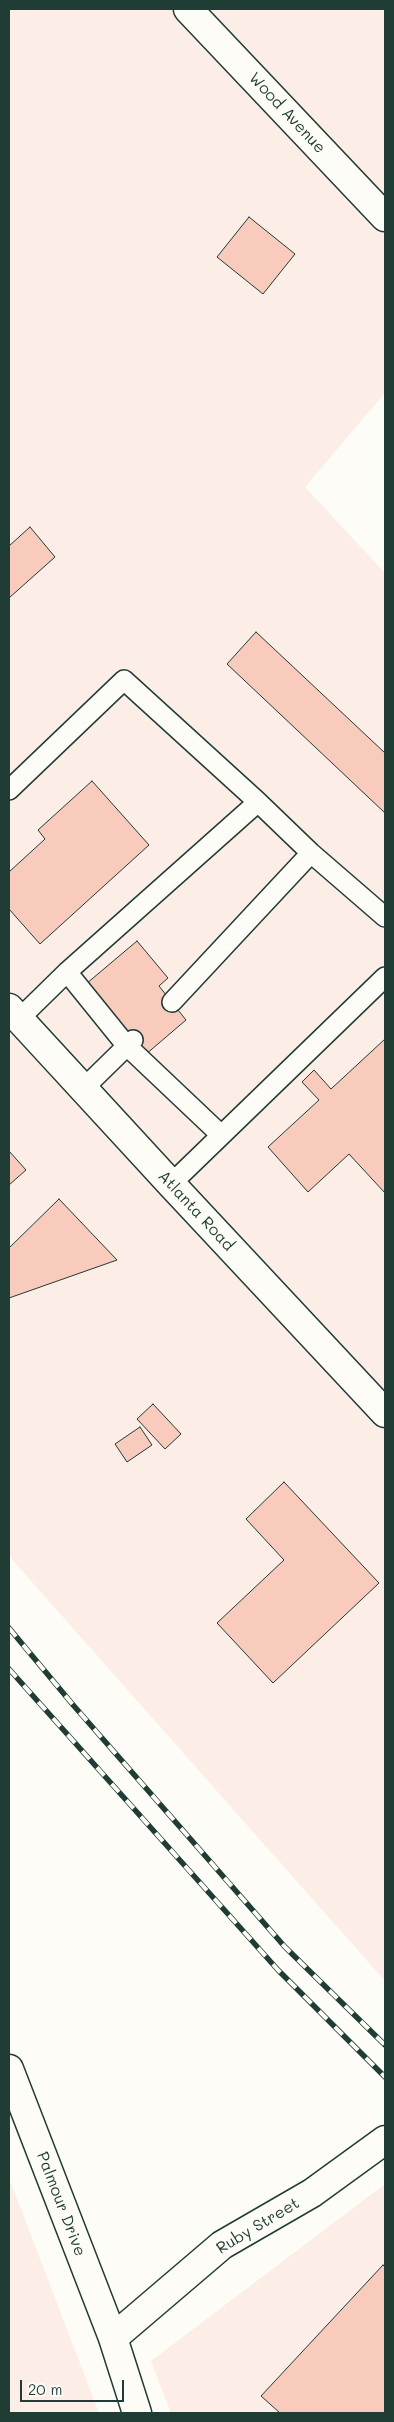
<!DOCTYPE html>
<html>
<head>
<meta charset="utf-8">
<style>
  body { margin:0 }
  #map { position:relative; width:394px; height:2422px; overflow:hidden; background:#fdfcf7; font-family:Mali,sans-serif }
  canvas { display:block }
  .frame { position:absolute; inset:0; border:10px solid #1f3d34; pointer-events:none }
  .scale { position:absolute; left:20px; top:2380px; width:104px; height:22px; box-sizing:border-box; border:2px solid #1f3d34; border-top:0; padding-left:6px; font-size:15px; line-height:18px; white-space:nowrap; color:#1f3d34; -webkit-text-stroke:4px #fdfcf7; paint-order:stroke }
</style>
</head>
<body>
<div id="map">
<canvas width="394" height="2422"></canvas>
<div class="frame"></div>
<div class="scale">20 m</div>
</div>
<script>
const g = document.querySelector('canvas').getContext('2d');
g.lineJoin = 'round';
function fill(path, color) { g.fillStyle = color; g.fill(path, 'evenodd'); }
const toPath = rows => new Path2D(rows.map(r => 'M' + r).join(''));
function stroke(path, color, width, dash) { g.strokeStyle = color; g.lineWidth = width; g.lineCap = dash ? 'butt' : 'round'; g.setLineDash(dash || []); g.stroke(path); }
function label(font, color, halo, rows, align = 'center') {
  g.font = font + ' Mali,sans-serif'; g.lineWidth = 4; g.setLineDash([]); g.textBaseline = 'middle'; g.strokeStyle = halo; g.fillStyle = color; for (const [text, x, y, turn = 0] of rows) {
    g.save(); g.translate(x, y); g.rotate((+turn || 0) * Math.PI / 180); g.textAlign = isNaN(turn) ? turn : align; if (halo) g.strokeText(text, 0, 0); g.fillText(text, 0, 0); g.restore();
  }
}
const built = toPath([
  [9,9,385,9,385,393,305,487,385,573,385,1981,9,1556],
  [9,2179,18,2201,99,2413,9,2413],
  [385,2184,385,2413,171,2413,151,2361]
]);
const building = toPath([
  [249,217,295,254,263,294,217,257,249,217],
  [30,527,55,557,9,598,9,546,30,527],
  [256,632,385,753,385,813,227,664,256,632],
  [92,781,149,845,40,944,9,909,9,872,45,839,38,830,92,781],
  [137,941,168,978,159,986,186,1020,145,1055,86,984,137,941],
  [385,1039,385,1193,349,1154,308,1192,268,1147,319,1100,302,1082,314,1070,331,1089,385,1039],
  [9,1151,26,1170,9,1185,9,1151],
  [59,1199,117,1260,9,1298,9,1248,59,1199],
  [153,1404,181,1434,165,1449,137,1419,153,1404],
  [140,1427,152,1445,127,1462,115,1444,140,1427],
  [284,1482,379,1583,273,1683,217,1623,284,1560,246,1519,284,1482],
  [383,2265,385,2267,385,2413,280,2413,261,2396,383,2265]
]);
const service = toPath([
  [9,790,124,680,258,802,311,853,385,917],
  [67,972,126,1045,221,1135],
  [172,1002,311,853],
  [19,1019,67,972,258,802],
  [83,1089,133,1040],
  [171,1184,385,977]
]);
const minor = toPath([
  [188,9,385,217],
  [9,2069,113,2338,137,2413],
  [113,2338,222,2245,312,2193,385,2140]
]);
const secondary = toPath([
  [9,1008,171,1184,385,1413]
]);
const rail = toPath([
  [9,1628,74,1706,285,1947,385,2045],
  [9,1669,278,1970,385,2077]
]);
const streetNames = [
  ["Wood Avenue",287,113,47],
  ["Atlanta Road",196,1211,47],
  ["Palmour Drive",61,2204,69],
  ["Ruby Street",258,2226,-31]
];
fill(built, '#fcede6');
fill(building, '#f9cbbd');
stroke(building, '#1f3d34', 1);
stroke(service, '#1f3d34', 22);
stroke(minor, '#1f3d34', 31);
stroke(secondary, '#1f3d34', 31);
stroke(service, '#fdfcf7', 19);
stroke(minor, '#fdfcf7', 28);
stroke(secondary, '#fdfcf7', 28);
stroke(rail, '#1f3d34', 5.5);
stroke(rail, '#fdfcf7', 4, [11]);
label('16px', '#1f3d34', '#fdfcf7', streetNames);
</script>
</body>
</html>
